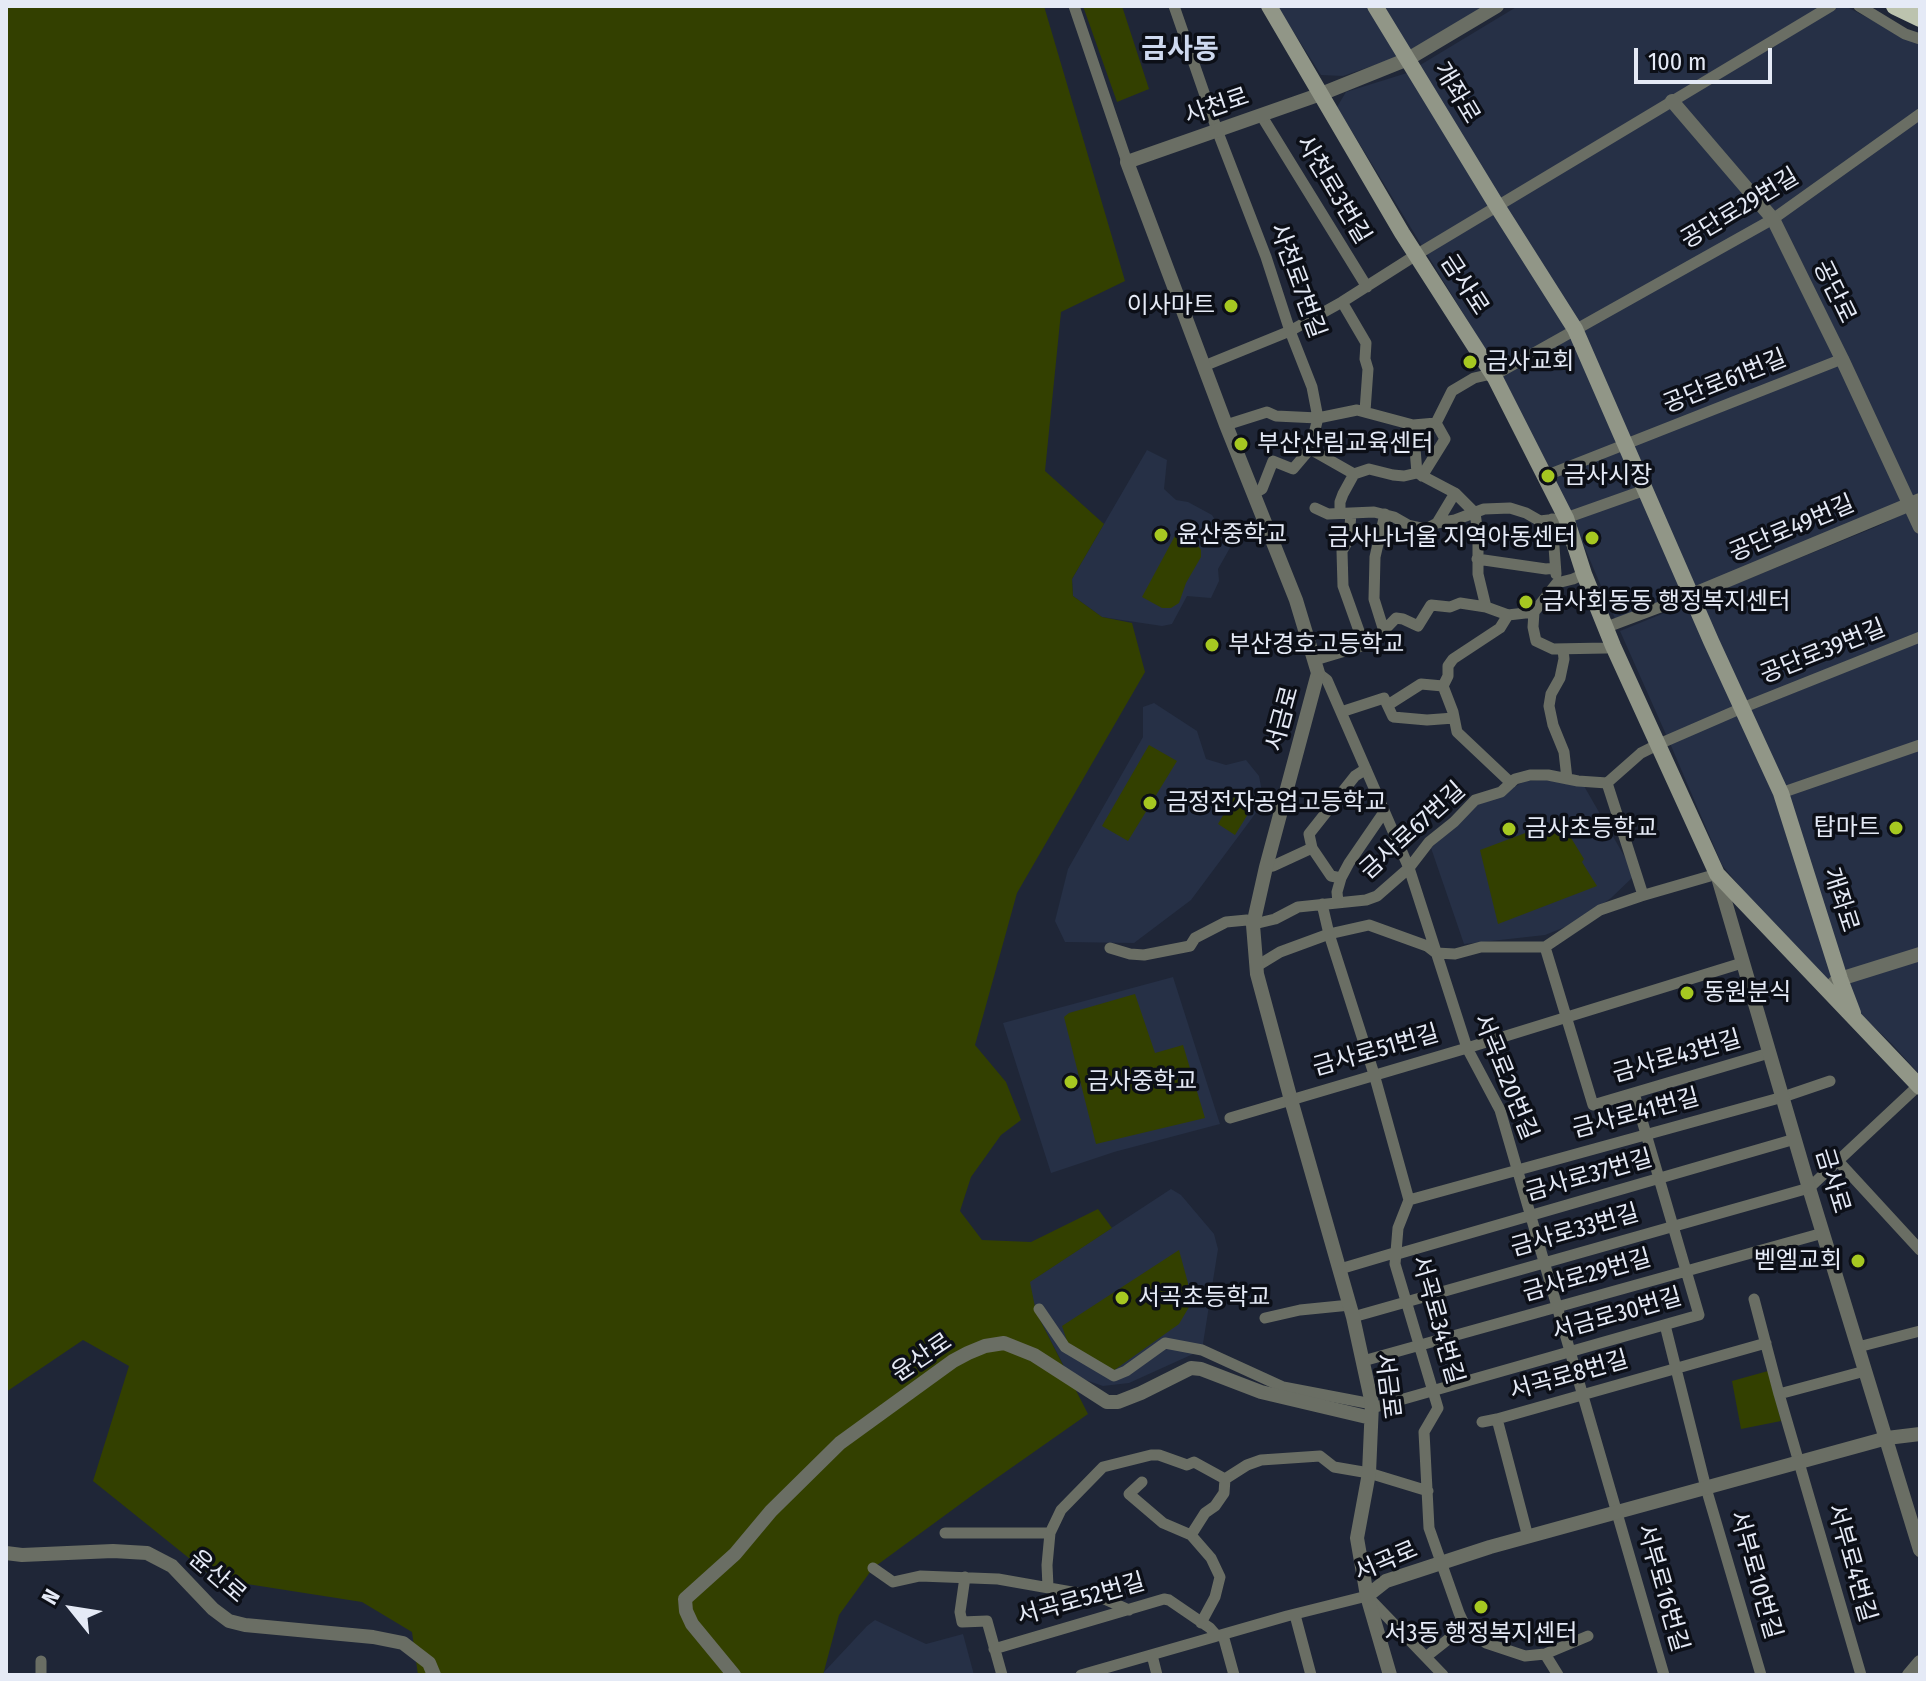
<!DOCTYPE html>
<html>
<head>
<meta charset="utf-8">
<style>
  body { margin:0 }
  #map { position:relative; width:1926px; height:1681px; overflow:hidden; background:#1f2637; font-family:"Fira Sans Condensed",sans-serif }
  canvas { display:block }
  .frame { position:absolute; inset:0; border:8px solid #e5eaf6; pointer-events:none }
  .north { position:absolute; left:32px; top:1569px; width:80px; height:80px; -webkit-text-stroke:6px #0c0f17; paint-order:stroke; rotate:300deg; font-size:22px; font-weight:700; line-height:32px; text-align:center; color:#e5eaf6 }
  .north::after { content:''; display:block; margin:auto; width:28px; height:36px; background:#e5eaf6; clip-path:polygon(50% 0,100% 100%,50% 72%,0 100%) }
  .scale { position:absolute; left:1634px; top:48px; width:138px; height:36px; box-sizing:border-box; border:4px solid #e5eaf6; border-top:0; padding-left:10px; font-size:24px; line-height:28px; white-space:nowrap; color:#e5eaf6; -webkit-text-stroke:6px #0c0f17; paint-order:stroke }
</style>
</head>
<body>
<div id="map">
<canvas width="1926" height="1681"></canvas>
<div class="frame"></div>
<div class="north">N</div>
<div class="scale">100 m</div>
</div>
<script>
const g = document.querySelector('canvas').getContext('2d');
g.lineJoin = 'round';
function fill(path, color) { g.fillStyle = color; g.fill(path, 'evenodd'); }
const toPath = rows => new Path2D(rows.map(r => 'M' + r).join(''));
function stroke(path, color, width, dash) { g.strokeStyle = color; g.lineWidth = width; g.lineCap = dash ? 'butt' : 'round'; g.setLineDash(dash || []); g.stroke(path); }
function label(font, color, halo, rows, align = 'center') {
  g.font = font + ' "Fira Sans Condensed","Noto Sans KR",sans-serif'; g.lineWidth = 7; g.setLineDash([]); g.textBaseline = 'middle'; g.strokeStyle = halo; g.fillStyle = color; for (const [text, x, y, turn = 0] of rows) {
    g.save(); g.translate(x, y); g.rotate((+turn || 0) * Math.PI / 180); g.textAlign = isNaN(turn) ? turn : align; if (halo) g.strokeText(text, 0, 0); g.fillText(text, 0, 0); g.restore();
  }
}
const built = toPath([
  [1277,6,1488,6,1398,57,1343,76,1321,75],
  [1518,6,1845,6,1920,45,1920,495,1616,621,1566,504,1496,367,1337,107,1346,92,1407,73],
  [1147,450,1167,460,1164,489,1176,500,1188,502,1212,515,1231,546,1218,569,1219,581,1211,598,1187,596,1172,624,1162,626,1102,617,1073,596,1072,579],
  [1920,506,1920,1075,1892,1044,1858,1012,1769,922,1722,865,1672,748,1620,631,1876,527],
  [1154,703,1197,731,1206,759,1226,765,1246,760,1259,776,1264,802,1191,900,1134,943,1065,942,1055,921,1068,869,1143,737,1143,707],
  [1546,780,1584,786,1630,866,1633,877,1611,898,1575,923,1545,935,1464,944,1431,848,1478,803,1509,790,1525,781],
  [1173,977,1220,1124,1114,1152,1051,1173,1003,1023],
  [1171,1189,1181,1195,1214,1234,1218,1249,1202,1350,1129,1383,1103,1386,1068,1374,1036,1312,1029,1282],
  [875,1620,926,1644,963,1634,974,1675,823,1675,824,1672,867,1626]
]);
const green = toPath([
  [6,6,1044,6,1125,281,1061,312,1045,471,1104,524,1072,579,1073,596,1102,617,1132,623,1145,672,1017,893,975,1045,1006,1082,1021,1120,1001,1135,971,1177,960,1211,982,1240,1031,1242,1098,1209,1112,1228,1030,1282,1036,1312,1088,1414,974,1494,873,1568,839,1615,823,1675,418,1675,412,1632,362,1602,215,1579,93,1481,129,1366,83,1340,6,1392],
  [1083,6,1122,6,1149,89,1117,102],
  [1177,532,1196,543,1201,550,1201,557,1186,583,1179,603,1171,608,1162,608,1142,597],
  [1149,745,1177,761,1128,841,1102,826],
  [1238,790,1256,801,1235,835,1218,824],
  [1560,820,1584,859,1582,862,1597,886,1498,924,1480,850],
  [1135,994,1155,1053,1183,1045,1205,1118,1096,1144,1064,1017,1069,1013],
  [1179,1250,1188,1283,1189,1307,1179,1324,1113,1371,1068,1344,1062,1326],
  [1768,1371,1781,1421,1741,1429,1732,1381]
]);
const minor = toPath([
  [1074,6,1127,162],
  [1174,6,1217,130,1266,257,1290,331,1312,387,1318,418,1310,449,1293,469,1273,461,1262,489,1253,494],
  [1859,6,1905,34,1920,39],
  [1261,115,1367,287],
  [1342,302,1366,343,1365,359,1368,369,1365,411],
  [1204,366,1290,331,1342,302,1416,255,1831,6],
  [1226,425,1267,412,1276,416,1318,418,1357,410,1413,425,1436,423,1452,391,1474,378,1487,375,1493,376,1773,219,1920,114],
  [1413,425,1417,473],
  [1310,449,1354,474],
  [1422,476,1445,439,1436,423],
  [1545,476,1842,359],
  [1315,508,1328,514,1374,512,1394,517,1408,525,1426,529,1437,523,1455,520,1484,509,1510,508,1526,513,1540,521,1566,518,1645,490],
  [1340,513,1340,502,1343,494,1354,474,1369,469,1393,475,1404,476,1417,473,1455,493,1475,513,1478,534,1478,574,1486,607,1508,615,1500,628,1453,659,1448,666,1448,676,1443,686],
  [1351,513,1349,539,1342,551,1343,586,1364,645],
  [1552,519,1556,574],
  [1437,523,1455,493],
  [1477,559,1546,569,1555,568],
  [1534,612,1533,627,1536,641,1553,649,1606,648,1613,646],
  [1508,615,1534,612,1557,583,1573,579,1584,574],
  [1607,627,1692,595],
  [1384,631,1374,599,1375,557,1385,514],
  [1563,649,1564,659,1560,678,1551,694,1549,706,1553,725,1564,752,1567,779],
  [1315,660,1372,643,1396,618,1403,619,1418,626,1431,605,1450,607,1460,603,1486,607],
  [1318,673,1327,680,1409,868,1467,1048,1500,1110,1664,1675],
  [1443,686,1453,712,1457,732,1511,783],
  [1388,705,1421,684,1443,686],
  [1341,712,1384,698,1393,717,1427,720,1454,718],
  [1607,783,1643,895],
  [1781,793,1920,745],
  [1266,867,1273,866,1312,848],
  [1341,878,1331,876,1312,848,1309,834,1355,776,1366,769],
  [1338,903,1337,892,1341,878,1349,863,1384,812],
  [1322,904,1329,934,1374,1074,1409,1200,1398,1228,1395,1264,1438,1408,1424,1432,1429,1528,1459,1613,1465,1626,1486,1643,1525,1656,1545,1654,1588,1636],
  [1545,947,1593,1105,1769,1053],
  [1110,948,1130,954,1144,955,1190,946,1195,938,1226,922,1247,920,1254,924,1275,919,1298,907,1366,900,1377,896,1409,868,1429,842,1454,822,1475,800,1501,792,1515,779,1530,775,1548,775,1578,781,1607,783,1641,753,1659,744,1742,708,1920,637],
  [1257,966,1280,952,1329,934,1369,925,1427,946,1436,953,1455,954,1481,947,1545,947,1600,910,1641,896,1717,874],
  [1230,1118,1467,1048,1742,963],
  [1839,1162,1920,1250],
  [1409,1200,1783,1097,1830,1081],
  [1394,1255,1795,1139],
  [1340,1269,1394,1253],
  [1754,1299,1779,1394,1861,1675],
  [1039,1309,1065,1347,1114,1376,1126,1371,1165,1343,1202,1350,1283,1387,1372,1404],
  [1353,1317,1809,1188,1918,1086],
  [1265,1318,1300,1310,1350,1305],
  [1665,1325,1706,1488,1761,1675],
  [1858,1347,1920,1331],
  [1363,1361,1823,1233],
  [1779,1394,1865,1371],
  [1372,1408,1699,1315,1634,1093],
  [1482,1422,1497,1419],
  [1142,1482,1129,1494,1163,1523,1191,1535,1205,1513,1215,1506,1224,1493,1225,1479,1247,1465,1261,1460,1320,1456,1334,1467,1369,1473,1428,1491],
  [945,1533,1050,1533],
  [1191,1535,1211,1558,1220,1577,1215,1597,1201,1623],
  [1528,1537,1497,1419,1766,1343],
  [873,1568,893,1582,920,1576,998,1579,1100,1597,1129,1610],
  [965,1577,960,1612,962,1622,987,1621,1002,1675],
  [1048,1587,1047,1565,1050,1533,1061,1510,1103,1467,1151,1455,1159,1455,1187,1465,1194,1462,1225,1479],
  [1295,1615,1311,1675],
  [1223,1635,1234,1675],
  [994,1649,1164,1599,1169,1600,1210,1628,1217,1636],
  [1545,1654,1558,1675],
  [1152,1655,1157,1675],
  [1427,1656,1465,1626],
  [41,1675,41,1661],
  [1081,1675,1287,1616,1367,1596,1443,1675]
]);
const tertiary = toPath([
  [1672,101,1773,219,1842,359,1920,527],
  [1692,595,1920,500],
  [1717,874,1809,1188,1920,1550],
  [1834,983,1840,979,1920,954],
  [6,1553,22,1555,113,1551,147,1553,172,1566,213,1609,229,1621,245,1625,373,1637,403,1643,429,1663,434,1675],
  [1367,1596,1386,1581,1490,1547,1887,1438,1920,1434],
  [734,1675,692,1624,686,1611,685,1599,735,1554,771,1511,840,1443,953,1361,968,1353,985,1346,1004,1343,1034,1355,1107,1402,1118,1402,1141,1393,1191,1368,1201,1369,1261,1392,1371,1418],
  [1390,1675,1367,1596,1357,1538,1369,1473,1372,1404,1353,1317,1291,1100,1257,974,1253,925,1266,867,1318,673,1296,600,1226,425,1127,162,1321,94,1408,59,1497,6],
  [1909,1675,1920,1662]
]);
const secondary = toPath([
  [1269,6,1402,233,1495,378,1566,518,1584,574,1613,646,1717,874,1920,1087],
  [1375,6,1497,206,1575,329,1711,641,1781,793,1840,979,1853,1013]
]);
const trunk = toPath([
  [1895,6,1920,18]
]);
const markers = [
  [1231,306,8,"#a6c821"],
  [1470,362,8,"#a6c821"],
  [1241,444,8,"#a6c821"],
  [1548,476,8,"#a6c821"],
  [1161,535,8,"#a6c821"],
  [1592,538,8,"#a6c821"],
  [1526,602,8,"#a6c821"],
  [1212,645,8,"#a6c821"],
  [1150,803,8,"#a6c821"],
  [1896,828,8,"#a6c821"],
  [1509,829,8,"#a6c821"],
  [1687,993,8,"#a6c821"],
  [1071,1082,8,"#a6c821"],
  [1858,1261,8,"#a6c821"],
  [1122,1298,8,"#a6c821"],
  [1481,1607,8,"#a6c821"]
];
const streetNames = [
  ["개좌로",1456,93,59],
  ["사천로",1217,107,-19],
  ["사천로3번길",1333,190,59],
  ["공단로29번길",1740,209,-31],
  ["사천로7번길",1297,281,70],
  ["금사로",1464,285,57],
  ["공단로",1834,292,64],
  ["공단로61번길",1725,382,-22],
  ["공단로49번길",1792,529,-23],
  ["공단로39번길",1823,652,-22],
  ["서금로",1283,719,-75],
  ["금사로67번길",1413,831,-42],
  ["개좌로",1840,900,72],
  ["금사로51번길",1376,1051,-16],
  ["금사로43번길",1677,1057,-16],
  ["서곡로20번길",1505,1077,68],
  ["금사로41번길",1636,1114,-15],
  ["금사로37번길",1589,1176,-16],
  ["금사로",1832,1181,73],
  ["금사로33번길",1575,1231,-16],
  ["금사로29번길",1587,1276,-16],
  ["서금로30번길",1617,1315,-16],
  ["서곡로34번길",1437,1320,74],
  ["윤산로",922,1358,-34],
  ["서곡로8번길",1569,1376,-16],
  ["서금로",1387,1386,83],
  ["서곡로",1386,1562,-23],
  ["서부로4번길",1851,1563,74],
  ["서부로10번길",1755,1575,74],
  ["윤산로",217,1577,41],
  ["서부로16번길",1662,1588,74],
  ["서곡로52번길",1081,1600,-16]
];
const poiNames = [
  ["이사마트",1215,306,"right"],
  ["금사교회",1486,362],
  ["부산산림교육센터",1257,444],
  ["금사시장",1564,476],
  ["윤산중학교",1177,535],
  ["금사나너울 지역아동센터",1576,538,"right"],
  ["금사회동동 행정복지센터",1542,602],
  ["부산경호고등학교",1228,645],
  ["금정전자공업고등학교",1166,803],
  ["탑마트",1880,828,"right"],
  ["금사초등학교",1525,829],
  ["동원분식",1703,993],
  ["금사중학교",1087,1082],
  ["벧엘교회",1842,1261,"right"],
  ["서곡초등학교",1138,1298],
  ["서3동 행정복지센터",1481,1634,"center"]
];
const quarterNames = [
  ["금사동",1180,50]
];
fill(built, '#263046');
fill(green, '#334000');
stroke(minor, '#6a6e64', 11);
stroke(tertiary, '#6a6e64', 14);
stroke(secondary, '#919687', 16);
stroke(trunk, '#bcc3ae', 18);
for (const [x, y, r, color] of markers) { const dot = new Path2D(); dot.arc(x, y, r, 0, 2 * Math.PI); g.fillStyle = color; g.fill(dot); stroke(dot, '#0c0f17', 3); }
label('24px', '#e5eaf6', '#0c0f17', streetNames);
label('24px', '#e5eaf6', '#0c0f17', poiNames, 'left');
label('bold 28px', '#ced9ef', '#0c0f17', quarterNames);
</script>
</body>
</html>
